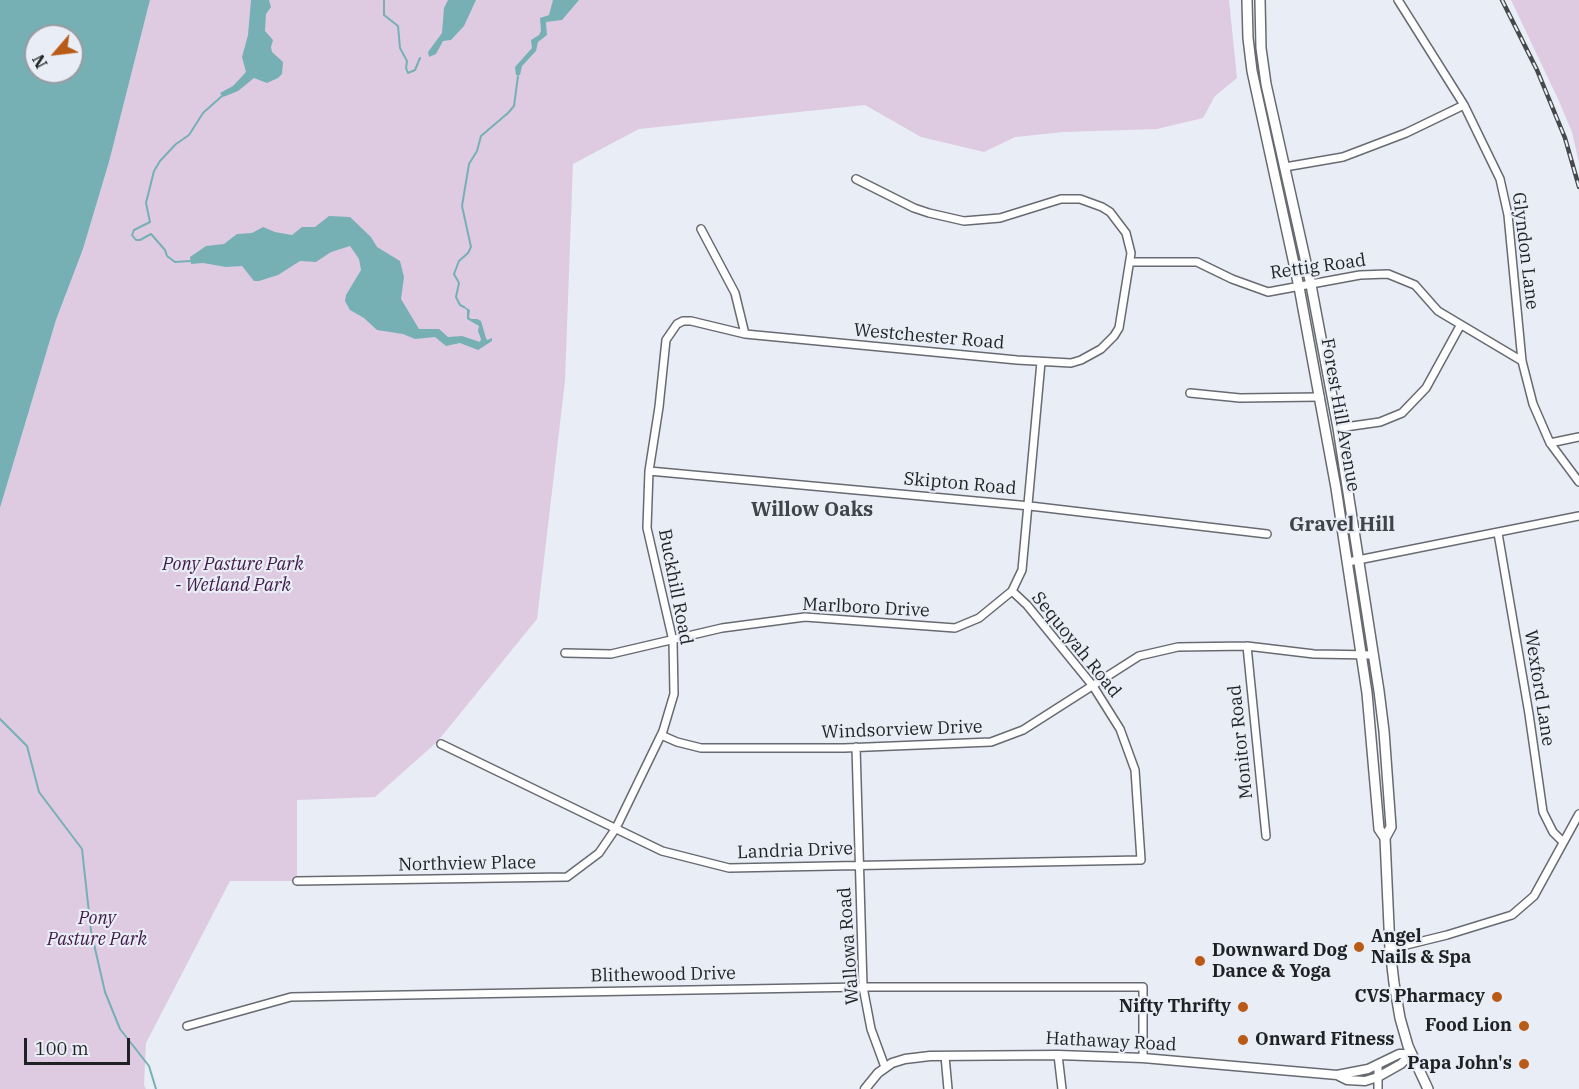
<!DOCTYPE html>
<html>
<head>
<meta charset="utf-8">
<style>
  body { margin:0 }
  #map { position:relative; width:1579px; height:1089px; overflow:hidden; background:#e9edf5; font-family:"IBM Plex Serif",serif }
  canvas { display:block }
  .north { position:absolute; left:24px; top:24px; width:60px; height:60px; box-sizing:border-box; background:#e9edf5; border:2px solid #989ba1; border-radius:50%; rotate:242deg; font-size:16px; font-weight:700; line-height:24px; text-align:center; color:#1f2123 }
  .north::after { content:''; display:block; margin:auto; width:21px; height:27px; background:#ba5a17; clip-path:polygon(50% 0,100% 100%,50% 72%,0 100%) }
  .scale { position:absolute; left:24px; top:1038px; width:106px; height:27px; box-sizing:border-box; border:3px solid #1f2123; border-top:0; padding-left:8px; font-size:18px; line-height:21px; white-space:nowrap; color:#1f2123; -webkit-text-stroke:4px #e9edf5; paint-order:stroke }
</style>
</head>
<body>
<div id="map">
<canvas width="1579" height="1089"></canvas>
<div class="north">N</div>
<div class="scale">100 m</div>
</div>
<script>
const g = document.querySelector('canvas').getContext('2d');
g.lineJoin = 'round';
function fill(path, color) { g.fillStyle = color; g.fill(path, 'evenodd'); }
const toPath = rows => new Path2D(rows.map(r => 'M' + r).join(''));
function stroke(path, color, width, dash) { g.strokeStyle = color; g.lineWidth = width; g.lineCap = dash ? 'butt' : 'round'; g.setLineDash(dash || []); g.stroke(path); }
function label(font, color, halo, rows, align = 'center') {
  g.font = font + ' "IBM Plex Serif",serif'; g.lineWidth = 4.5; g.setLineDash([]); g.textBaseline = 'middle'; g.strokeStyle = halo; g.fillStyle = color; for (const [text, x, y, turn = 0] of rows) {
    g.save(); g.translate(x, y); g.rotate((+turn || 0) * Math.PI / 180); g.textAlign = isNaN(turn) ? turn : align; if (halo) g.strokeText(text, 0, 0); g.fillText(text, 0, 0); g.restore();
  }
}
const green = toPath([
  [150,0,1229,0,1237,78,1215,96,1203,118,1157,129,1064,132,1015,137,984,152,921,137,865,105,639,129,573,164,565,381,537,619,437,742,375,797,297,800,297,881,230,881,146,1043,144,1085,146,1089,0,1089,0,508,56,320,83,249,109,162],
  [1511,0,1579,0,1579,163,1572,132,1558,99]
]);
const water = toPath([
  [0,0,150,0,109,162,83,249,56,320,0,508],
  [36,36,72,36,72,72,36,72],
  [251,0,269,0,271,7,266,14,265,31,273,40,271,47,272,52,283,62,282,74,278,78,267,83,254,78,238,91,223,97,220,93,233,86,246,72,242,57,248,35],
  [448,0,476,0,464,26,451,40,443,41,436,54,429,57,428,52,442,33,444,8],
  [553,0,579,0,562,20,546,22,547,35,538,42,536,51,522,66,520,75,516,75,515,67,532,48,531,40,539,35,541,31,540,18,549,15],
  [329,216,350,217,371,237,377,247,400,261,404,277,401,299,419,329,439,329,448,337,462,336,480,342,481,339,478,331,479,326,467,319,467,310,464,308,465,307,470,310,469,317,471,319,477,319,481,321,486,338,487,340,492,338,492,341,478,350,460,343,446,346,435,337,415,339,403,334,377,330,364,318,350,310,345,301,346,295,361,270,359,259,350,246,331,252,316,262,300,261,278,275,259,281,254,281,242,266,226,267,203,263,191,264,190,257,206,246,224,244,237,234,252,233,263,227,275,232,292,235,302,227,315,227]
]);
const stream = toPath([
  [384,0,384,15,398,26,400,48,407,61,406,68,408,73,415,70,420,58],
  [190,261,175,262,167,256,165,250,151,234,140,240,136,240,132,235,134,230,150,222,146,203,154,171,160,161,176,144,189,135,203,113,222,96],
  [464,307,460,305,456,297,459,283,454,274,459,261,468,253,471,247,462,206,469,164,477,151,481,136,508,113,514,106,518,76],
  [0,719,27,746,39,792,82,849,91,931,105,992,120,1029,149,1066,156,1089]
]);
const minor = toPath([
  [1398,0,1464,105,1500,179,1508,215,1522,361,1533,404,1550,443,1579,482],
  [1285,167,1343,157,1406,133,1464,105],
  [701,229,735,293,745,334],
  [1131,262,1197,262,1232,279,1268,292,1360,275,1388,274,1415,285,1438,311,1522,361],
  [1190,393,1240,398,1320,397],
  [1338,428,1380,422,1402,413,1426,388,1460,326],
  [1550,443,1579,437],
  [649,471,1030,506,1267,534],
  [1498,533,1529,714,1543,812,1553,832,1563,842],
  [1348,562,1579,516],
  [1247,646,1266,836],
  [565,653,611,654,722,628,805,617,955,628,979,618,1012,591,1022,570,1041,362],
  [661,735,677,742,701,748,844,748,991,742,1023,730,1139,656,1178,647,1247,646,1314,654,1374,655],
  [441,744,662,851,729,868,1141,860,1135,770,1120,729,1093,686,1027,605,1012,591],
  [856,747,863,987,871,1029,885,1067],
  [297,881,567,877,599,853,616,828,663,731,674,694,673,641,647,528,649,471,659,407,666,340,677,324,683,321,691,321,745,334,1017,360,1071,363,1081,360,1101,349,1114,336,1119,328,1131,253,1126,233,1110,212,1102,207,1080,199,1061,199,1000,218,964,221,929,213,914,208,856,179],
  [1390,949,1447,935,1512,915,1534,896,1579,814],
  [187,1026,291,997,863,987,1143,987,1143,1058],
  [1058,1055,1062,1089],
  [945,1056,948,1089],
  [1378,1089,1378,1065]
]);
const tertiary = toPath([
  [1337,1075,1368,1069,1399,1054,1411,1054],
  [865,1089,878,1073,892,1063,905,1059,930,1056,1058,1055,1143,1058,1337,1075,1347,1080,1365,1081,1378,1077,1401,1064,1411,1054]
]);
const secondary = toPath([
  [1247,0,1248,38,1252,71,1299,287,1336,488,1367,693,1379,829,1385,838],
  [1260,0,1261,48,1266,84,1311,285,1338,428,1379,691,1384,731,1391,827,1385,838,1390,949,1394,983,1400,1018,1408,1046,1428,1089]
]);
const rail = toPath([
  [1502,0,1537,70,1565,138,1579,187]
]);
const markers = [
  [1359,947,6,"#ba5a17"],
  [1200,961,6,"#ba5a17"],
  [1497,997,6,"#ba5a17"],
  [1243,1007,6,"#ba5a17"],
  [1524,1026,6,"#ba5a17"],
  [1243,1040,6,"#ba5a17"],
  [1524,1064,6,"#ba5a17"]
];
const streetNames = [
  ["Glyndon Lane",1525,251,83],
  ["Rettig Road",1318,267,-8],
  ["Westchester Road",929,337,5],
  ["Forest Hill Avenue",1340,415,80],
  ["Skipton Road",960,484,5],
  ["Buckhill Road",675,587,79],
  ["Marlboro Drive",866,608,3],
  ["Sequoyah Road",1076,645,51],
  ["Wexford Lane",1539,688,81],
  ["Windsorview Drive",902,730,-2],
  ["Monitor Road",1241,742,-96],
  ["Landria Drive",795,851,-2],
  ["Northview Place",467,864,-1],
  ["Wallowa Road",849,946,-94],
  ["Blithewood Drive",663,975,-1],
  ["Hathaway Road",1111,1042,3]
];
const parkNames = [
  ["Pony Pasture Park",233,565],
  ["- Wetland Park",233,586],
  ["Pony",97,919],
  ["Pasture Park",97,940]
];
const poiNames = [
  ["Angel",1371,937,"left"],
  ["Nails & Spa",1371,958,"left"],
  ["Downward Dog",1212,951,"left"],
  ["Dance & Yoga",1212,972,"left"],
  ["CVS Pharmacy",1485,997],
  ["Nifty Thrifty",1231,1007],
  ["Food Lion",1512,1026],
  ["Onward Fitness",1255,1040,"left"],
  ["Papa John's",1512,1064]
];
const neighbourhoodNames = [
  ["Willow Oaks",812,510],
  ["Gravel Hill",1342,525]
];
fill(green, '#decbe2');
fill(water, '#76b0b5');
stroke(stream, '#76b0b5', 2);
stroke(minor, '#676b71', 10);
stroke(tertiary, '#676b71', 11);
stroke(secondary, '#676b71', 12);
stroke(minor, '#fff', 7);
stroke(tertiary, '#fff', 8);
stroke(secondary, '#fff', 9);
stroke(rail, '#46494c', 4.5);
stroke(rail, '#e9edf5', 2, [7]);
for (const [x, y, r, color] of markers) { const dot = new Path2D(); dot.arc(x, y, r, 0, 2 * Math.PI); g.fillStyle = color; g.fill(dot); stroke(dot, '#e9edf5', 2); }
label('18px', '#1f2123', '#e9edf5', streetNames);
label('italic 18px', '#401a48', '#e9edf5', parkNames);
label('bold 18px', '#1f2123', '#e9edf5', poiNames, 'right');
label('bold 20px', '#40444a', '#e9edf5', neighbourhoodNames);
</script>
</body>
</html>
